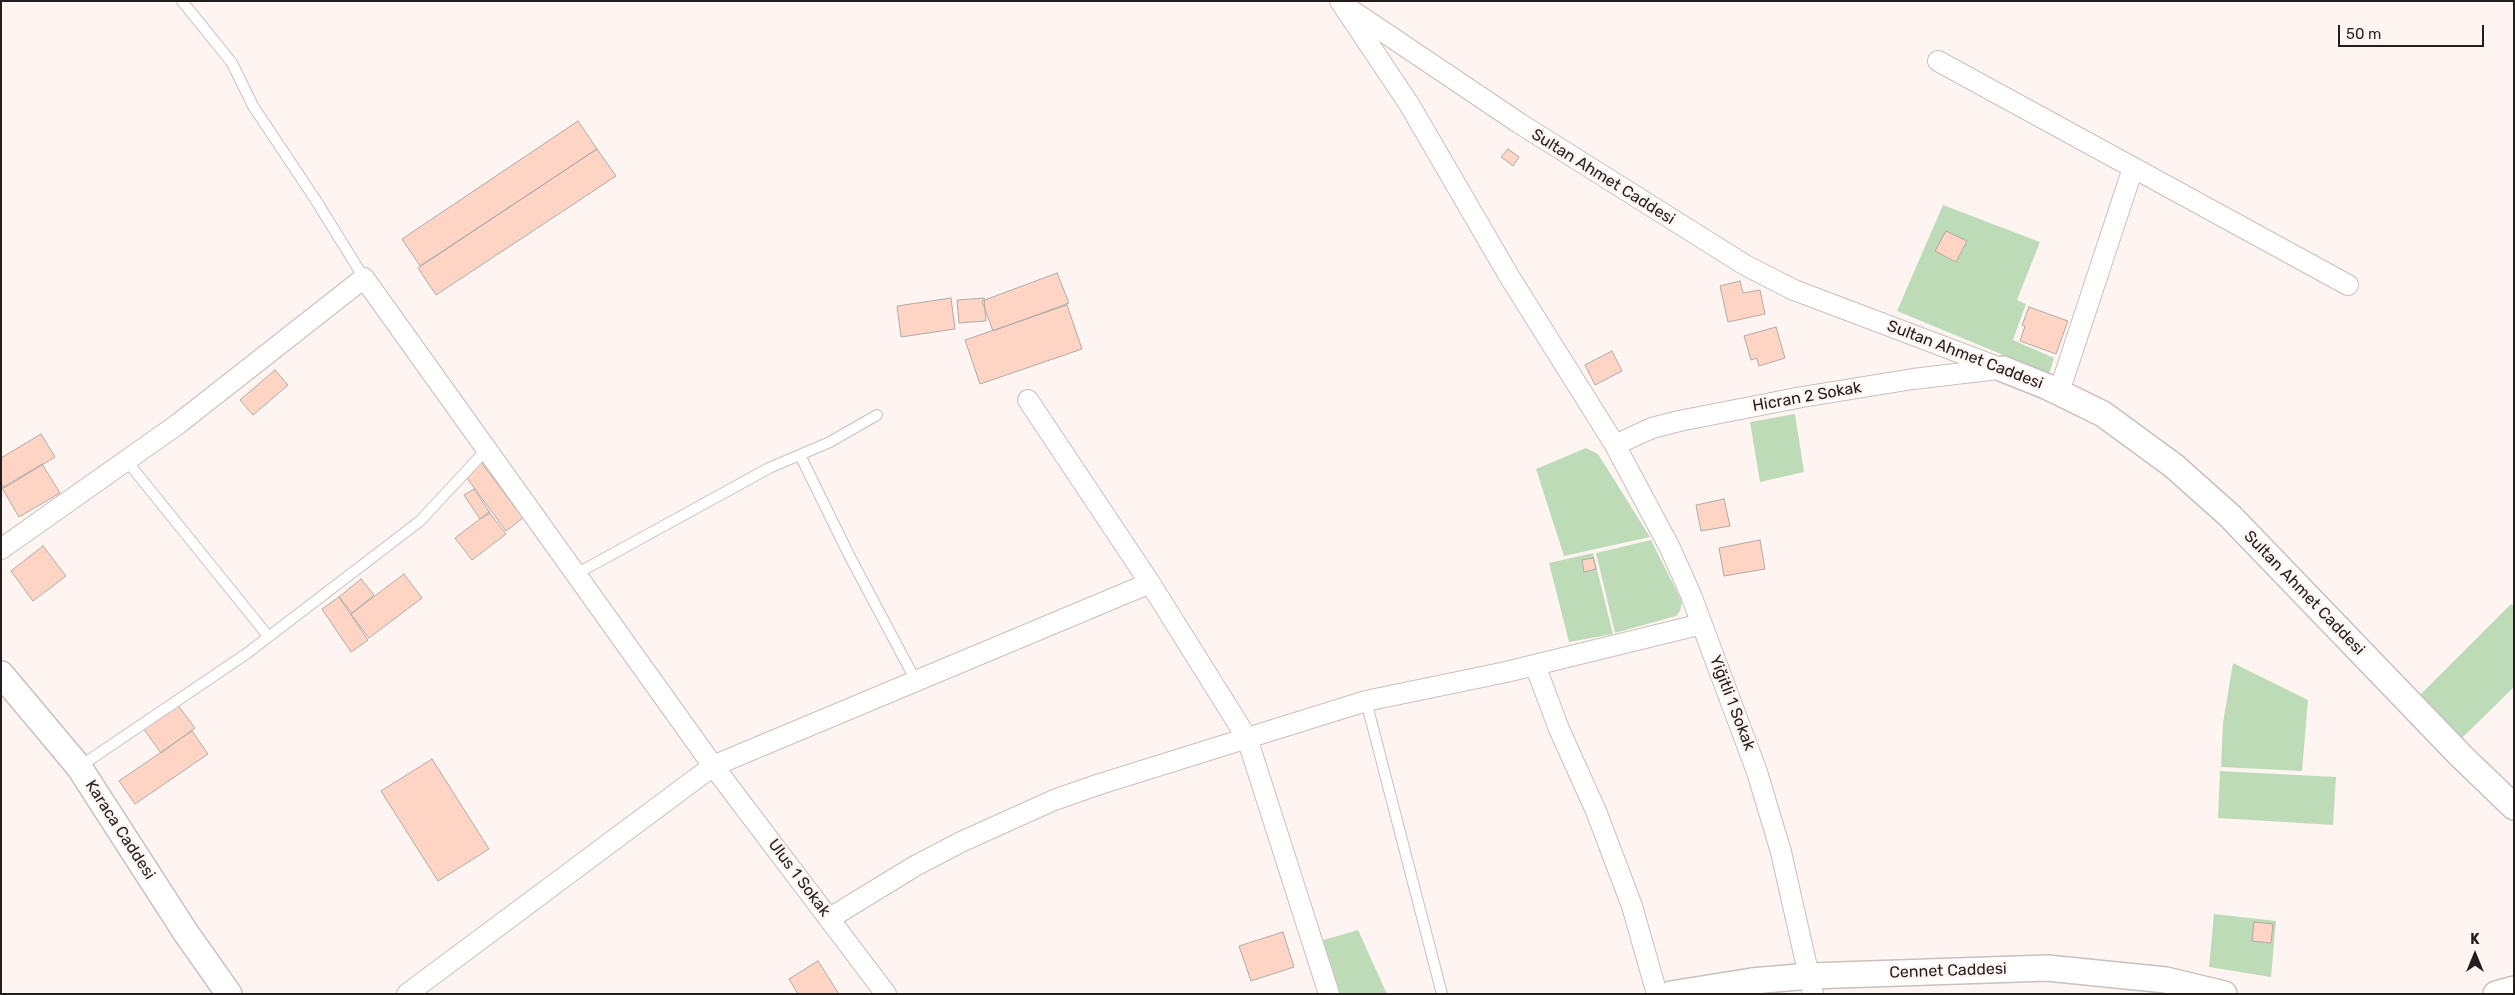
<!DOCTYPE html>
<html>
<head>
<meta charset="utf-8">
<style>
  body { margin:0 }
  #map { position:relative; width:2515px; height:995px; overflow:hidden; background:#fef5f2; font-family:Rubik,sans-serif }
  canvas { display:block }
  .frame { position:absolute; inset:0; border:2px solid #211e1d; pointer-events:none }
  .north { position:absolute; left:2450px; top:930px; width:50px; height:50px; -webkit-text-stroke:4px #fef5f2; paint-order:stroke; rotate:0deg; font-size:14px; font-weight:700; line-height:20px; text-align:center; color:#211e1d }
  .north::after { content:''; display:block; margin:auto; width:18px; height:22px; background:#211e1d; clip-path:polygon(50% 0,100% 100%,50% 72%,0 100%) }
  .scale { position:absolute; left:2338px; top:25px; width:146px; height:22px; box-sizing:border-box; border:2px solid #211e1d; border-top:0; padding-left:6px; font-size:15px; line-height:18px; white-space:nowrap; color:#211e1d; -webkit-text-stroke:4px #fef5f2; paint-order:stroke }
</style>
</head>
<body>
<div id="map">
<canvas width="2515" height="995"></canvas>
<div class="frame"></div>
<div class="north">K</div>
<div class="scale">50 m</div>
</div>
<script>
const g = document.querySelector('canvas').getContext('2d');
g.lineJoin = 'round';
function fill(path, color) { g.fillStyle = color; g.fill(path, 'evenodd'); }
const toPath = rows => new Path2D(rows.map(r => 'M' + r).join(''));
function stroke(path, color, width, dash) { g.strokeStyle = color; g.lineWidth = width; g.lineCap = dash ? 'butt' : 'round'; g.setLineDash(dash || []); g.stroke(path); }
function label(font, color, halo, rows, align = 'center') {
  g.font = font + ' Rubik,sans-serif'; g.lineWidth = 5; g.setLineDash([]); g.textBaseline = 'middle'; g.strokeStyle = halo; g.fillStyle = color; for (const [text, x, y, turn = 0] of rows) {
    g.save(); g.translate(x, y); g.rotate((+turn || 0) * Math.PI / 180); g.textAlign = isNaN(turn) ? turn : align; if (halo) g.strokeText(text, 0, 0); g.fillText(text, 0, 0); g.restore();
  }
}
const green = toPath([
  [1943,205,2040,242,2017,300,2026,304,2013,340,2054,358,2049,374,1897,311],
  [1795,414,1804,472,1760,482,1750,422],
  [1586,448,1598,454,1650,537,1564,556,1536,469],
  [1651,540,1682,602,1680,611,1676,616,1615,633,1596,553],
  [1593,553,1613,634,1569,642,1549,563],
  [2511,604,2514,606,2514,687,2460,740,2420,695],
  [2233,663,2308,700,2302,771,2221,767,2223,723],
  [2220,771,2336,777,2333,825,2218,818],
  [2214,914,2276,921,2271,977,2209,967],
  [1358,930,1387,994,1337,994,1320,941]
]);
const building = toPath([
  [578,121,597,149,420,266,402,239,578,121],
  [597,149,616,176,436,295,418,268,597,149],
  [1508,149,1519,157,1513,166,1501,157,1508,149],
  [1946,231,1967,241,1956,262,1935,251,1946,231],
  [1057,273,1069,303,993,331,982,301,1057,273],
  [1740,281,1743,293,1760,290,1765,314,1728,322,1720,286,1740,281],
  [951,298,955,329,901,337,897,306,951,298],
  [984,298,986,321,959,323,957,300,984,298],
  [1067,305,1082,349,980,384,965,340,1067,305],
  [2029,307,2068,321,2056,354,2020,341,2025,326,2022,325,2029,307],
  [1776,327,1785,358,1759,366,1757,358,1751,360,1744,336,1776,327],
  [1612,351,1622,371,1595,385,1585,365,1612,351],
  [275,370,288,385,253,415,240,400,275,370],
  [41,434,55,457,4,488,1,483,1,458,41,434],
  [481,462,523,518,506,531,464,474,481,462],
  [42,464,60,493,19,517,2,488,42,464],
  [474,489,490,513,480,519,464,495,474,489],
  [1724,499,1730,526,1701,531,1696,505,1724,499],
  [489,512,506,534,472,560,455,538,489,512],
  [1760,540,1765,569,1724,576,1719,548,1760,540],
  [43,546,66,576,33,601,11,571,43,546],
  [1593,558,1596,569,1584,572,1582,560,1593,558],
  [404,574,422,598,369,638,351,614,404,574],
  [361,579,374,595,352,613,339,597,361,579],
  [339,597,368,640,351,652,322,609,339,597],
  [177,704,195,728,161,753,143,728,177,704],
  [192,731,208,754,135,804,119,781,192,731],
  [432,759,489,849,438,881,381,791,432,759],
  [2254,922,2273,924,2271,943,2252,941,2254,922],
  [1283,932,1294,967,1251,981,1239,946,1283,932],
  [818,961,839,994,798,994,789,979,818,961]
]);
const service = toPath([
  [182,1,232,63,253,106,315,199,364,278],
  [800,455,850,557,916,681],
  [126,460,268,636],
  [576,574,769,468,830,442,877,415],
  [1366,701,1442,994],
  [79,767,246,654,420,521,486,450]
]);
const minor = toPath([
  [1340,1,1409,104,1509,276,1615,445,1670,548,1691,595,1757,772,1781,852,1813,994],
  [1351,10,1519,123,1745,265,1794,290,2003,369],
  [1938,61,2348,285],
  [2059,392,2133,168],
  [1028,400,1150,583,1247,738,1329,994],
  [1615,445,1652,428,1679,421,1802,397,1913,379,1998,369],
  [1,549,178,424,364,278,711,763,886,994],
  [1535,665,1559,729,1596,811,1632,906,1657,994],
  [830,918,915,866,961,842,1054,800,1100,784,1366,701,1506,672,1702,624],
  [407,994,713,766,1150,583]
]);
const tertiary = toPath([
  [2003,369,2048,387,2103,414,2174,466,2230,516,2461,756,2514,807],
  [1,674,79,767,186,933,229,994],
  [1671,994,1752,981,1810,976,2047,968,2166,980,2224,994],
  [2496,994,2514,989]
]);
const streetNames = [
  ["Sultan Ahmet Caddesi",1603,177,32],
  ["Sultan Ahmet Caddesi",1965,355,21],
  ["Hicran 2 Sokak",1807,397,-10],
  ["Sultan Ahmet Caddesi",2304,593,46],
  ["Yiğitli 1 Sokak",1732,703,69],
  ["Karaca Caddesi",120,830,57],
  ["Ulus 1 Sokak",799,878,53],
  ["Cennet Caddesi",1948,971,-2]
];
fill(green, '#bedbb7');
fill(building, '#fed5c5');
stroke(building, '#b1a9a6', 1);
stroke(service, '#c7c0bd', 12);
stroke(minor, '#c7c0bd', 22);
stroke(tertiary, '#c7c0bd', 28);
stroke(service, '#fff', 10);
stroke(minor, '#fff', 20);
stroke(tertiary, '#fff', 25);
label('16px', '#211e1d', '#fef5f2', streetNames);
</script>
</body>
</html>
